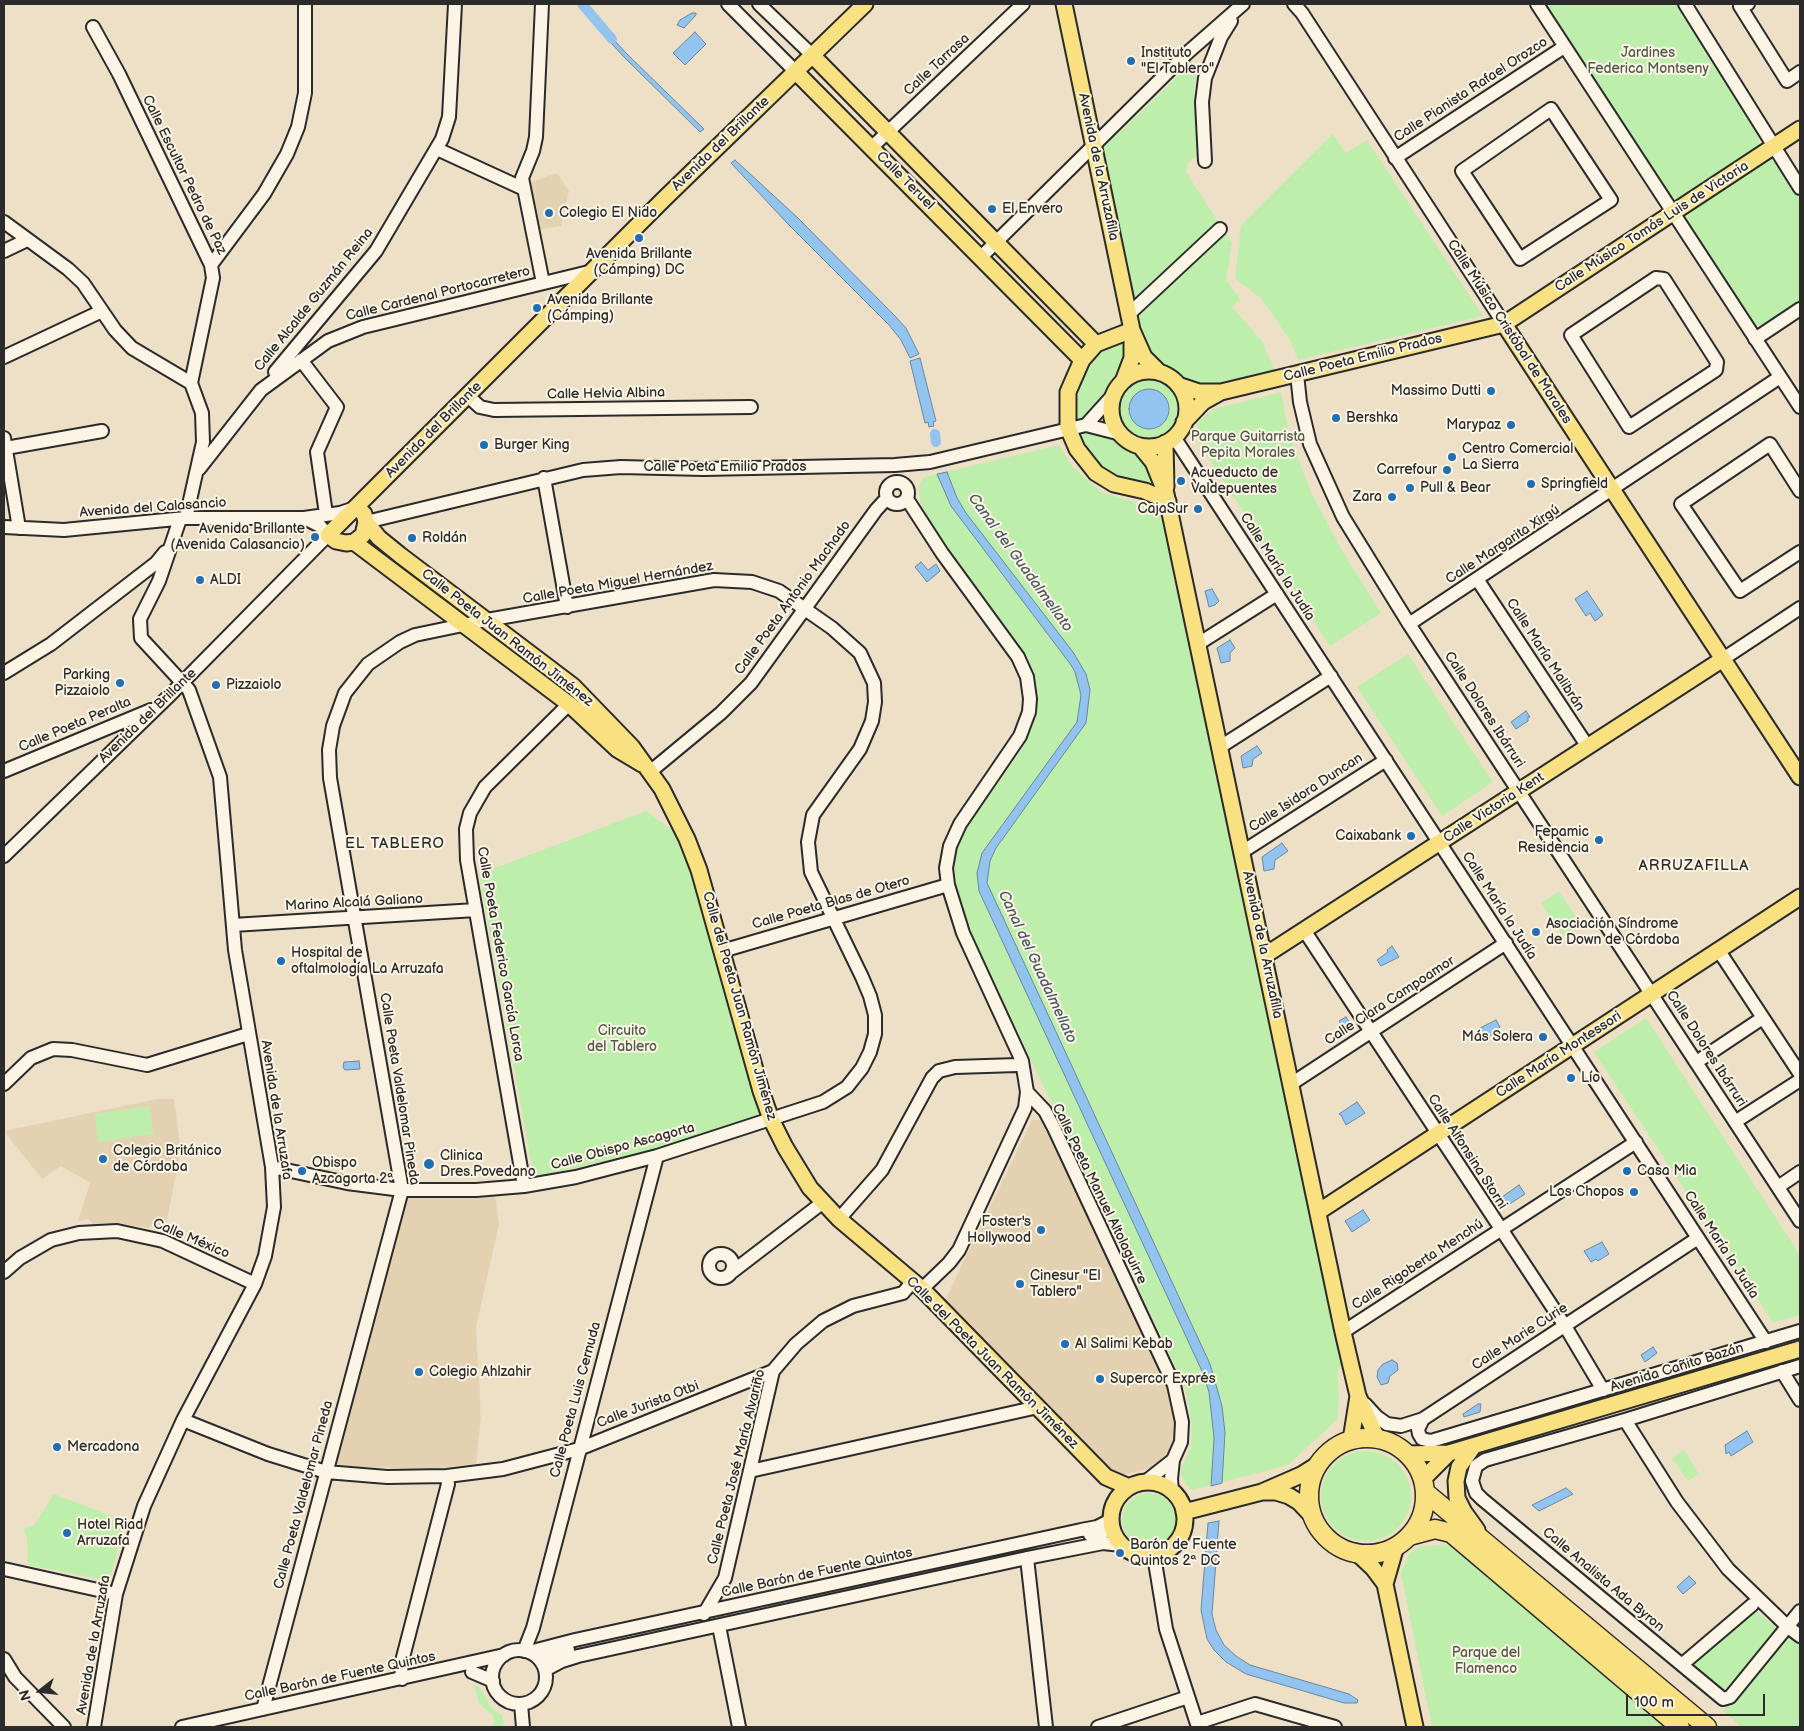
<!DOCTYPE html>
<html>
<head>
<meta charset="utf-8">
<style>
  body { margin:0 }
  #map { position:relative; width:1804px; height:1731px; overflow:hidden; background:#eee0c7; font-family:"Balsamiq Sans",sans-serif }
  canvas { display:block }
  .frame { position:absolute; inset:0; border:5px solid #2b2b2b; pointer-events:none }
  .north { position:absolute; left:15px; top:1666px; width:50px; height:50px; -webkit-text-stroke:4px #fcf5e5; paint-order:stroke; rotate:254deg; font-size:14px; font-weight:700; line-height:20px; text-align:center; color:#2b2b2b }
  .north::after { content:''; display:block; margin:auto; width:18px; height:22px; background:#2b2b2b; clip-path:polygon(50% 0,100% 100%,50% 72%,0 100%) }
  .scale { position:absolute; left:1626px; top:1694px; width:139px; height:22px; box-sizing:border-box; border:2px solid #2b2b2b; border-top:0; padding-left:6px; font-size:15px; line-height:18px; white-space:nowrap; color:#2b2b2b; -webkit-text-stroke:4px #fcf5e5; paint-order:stroke }
</style>
</head>
<body>
<div id="map">
<canvas width="1804" height="1731"></canvas>
<div class="frame"></div>
<div class="north">N</div>
<div class="scale">100 m</div>
</div>
<script>
const g = document.querySelector('canvas').getContext('2d');
g.lineJoin = 'round';
function fill(path, color) { g.fillStyle = color; g.fill(path, 'evenodd'); }
const toPath = rows => new Path2D(rows.map(r => 'M' + r).join(''));
function stroke(path, color, width, dash) { g.strokeStyle = color; g.lineWidth = width; g.lineCap = dash ? 'butt' : 'round'; g.setLineDash(dash || []); g.stroke(path); }
function label(font, color, halo, rows, align = 'center') {
  g.font = font + ' "Balsamiq Sans",sans-serif'; g.lineWidth = 4; g.setLineDash([]); g.textBaseline = 'middle'; g.strokeStyle = halo; g.fillStyle = color; for (const [text, x, y, turn = 0] of rows) {
    g.save(); g.translate(x, y); g.rotate((+turn || 0) * Math.PI / 180); g.textAlign = isNaN(turn) ? turn : align; if (halo) g.strokeText(text, 0, 0); g.fillText(text, 0, 0); g.restore();
  }
}
const built = toPath([
  [557,173,569,191,561,226,537,230,529,183],
  [157,1099,174,1099,181,1151,165,1229,153,1224,148,1228,120,1223,93,1224,89,1219,78,1221,90,1183,61,1166,42,1179,4,1131],
  [1032,1120,1041,1120,1175,1398,1175,1442,1158,1466,1119,1476,945,1300],
  [495,1195,499,1224,476,1327,481,1418,476,1464,426,1469,336,1466,405,1197]
]);
const green = toPath([
  [1544,4,1676,4,1759,132,1759,150,1675,203],
  [1192,61,1197,69,1194,90,1197,156,1188,163,1186,172,1232,243,1226,280,1240,299,1232,307,1262,341,1275,371,1203,387,1189,385,1172,370,1156,365,1143,347,1102,146,1112,134,1115,137,1187,67,1185,63],
  [1333,134,1346,153,1367,140,1483,316,1298,360,1290,340,1261,298,1235,279,1241,225],
  [1764,158,1778,163,1800,198,1800,303,1767,324,1753,326,1688,225,1688,208],
  [1120,338,1125,341,1120,365,1101,401,1083,419,1077,420,1073,415,1073,394,1079,375,1099,350],
  '1120 409a29 29 0 1 1 58 0a29 29 0 1 1-58 0Z',
  [1281,392,1289,433,1310,490,1340,547,1381,613,1330,646,1196,439,1197,426,1201,419,1214,409],
  [1083,431,1102,433,1142,460,1155,480,1156,490,1115,479,1095,466,1078,437],
  [1059,445,1071,465,1101,492,1161,510,1343,1364,1337,1371,1339,1396,1338,1419,1288,1465,1193,1490,1186,1485,1180,1471,1191,1447,1192,1425,1185,1387,975,941,961,905,955,882,955,854,960,841,968,825,1023,748,1035,721,1038,701,1036,681,1029,659,934,528,920,502,919,486,924,477],
  [1408,654,1493,782,1442,816,1357,687],
  [646,811,672,830,691,872,759,1111,758,1118,655,1150,544,1175,533,1172,479,874],
  [1559,891,1581,925,1563,936,1541,903],
  [1646,1018,1800,1255,1800,1315,1773,1323,1594,1052],
  [150,1106,153,1134,98,1142,95,1114],
  [1684,1450,1699,1474,1688,1481,1672,1458],
  '1321 1496a45 45 0 1 1 90 0a45 45 0 1 1-90 0Z',
  '1122 1520a27 27 0 1 1 54 0a27 27 0 1 1-54 0Z',
  [54,1494,124,1521,110,1581,28,1565,27,1538,23,1529,34,1525],
  [1450,1544,1468,1558,1666,1727,1432,1727,1401,1573,1409,1554,1418,1547],
  [1753,1607,1784,1635,1800,1617,1800,1727,1742,1727,1723,1711,1730,1702,1686,1664],
  [473,1684,479,1687,491,1707,503,1716,504,1727,494,1727,493,1716,479,1703]
]);
const water = toPath([
  [692,13,696,13,696,15,684,28,677,25,680,20,692,13],
  [603,28,627,54,704,129,700,132,624,57,600,31,603,28],
  [695,32,706,44,685,65,673,53,695,32],
  [735,160,798,218,895,316,906,328,919,354,910,358,901,340,889,325,787,223,731,163,735,160],
  [920,358,936,421,933,422,934,426,929,427,928,422,925,423,910,361,920,358],
  '1129 409a20 20 0 1 1 40 0a20 20 0 1 1-40 0Z',
  [947,472,957,498,966,513,1073,652,1086,674,1090,690,1086,723,996,848,990,861,987,883,1210,1364,1222,1406,1225,1433,1222,1483,1211,1486,1214,1438,1209,1392,1202,1371,979,891,977,873,982,853,1077,722,1081,695,1075,672,1071,665,951,506,937,474,947,472],
  [921,562,928,570,936,564,940,571,927,582,915,567,921,562],
  [1212,589,1219,601,1215,605,1209,607,1205,591,1212,589],
  [1587,591,1603,615,1595,621,1590,613,1586,616,1575,599,1587,591],
  [1230,640,1235,648,1230,653,1230,661,1221,663,1217,648,1230,640],
  [1526,711,1530,717,1528,717,1528,721,1516,729,1511,722,1526,711],
  [1257,746,1262,753,1253,759,1252,766,1243,768,1241,756,1257,746],
  [1282,843,1288,851,1275,860,1274,869,1264,871,1262,857,1282,843],
  [1392,946,1399,957,1381,966,1377,960,1388,952,1387,950,1392,946],
  [1346,1017,1353,1028,1346,1032,1339,1021,1346,1017],
  [1496,1020,1500,1027,1486,1040,1478,1029,1496,1020],
  [359,1061,360,1069,345,1070,343,1067,344,1062,359,1061],
  [1357,1102,1365,1113,1346,1125,1341,1115,1339,1114,1357,1102],
  [1519,1185,1525,1194,1508,1205,1502,1197,1519,1185],
  [1363,1210,1370,1220,1352,1232,1345,1221,1363,1210],
  [1602,1242,1609,1254,1598,1261,1596,1259,1591,1262,1584,1251,1602,1242],
  [1653,1347,1657,1353,1645,1362,1641,1355,1653,1347],
  [1392,1360,1397,1363,1398,1370,1390,1376,1388,1383,1381,1385,1377,1377,1378,1370,1383,1364,1392,1360],
  [1478,1404,1481,1404,1480,1412,1464,1417,1463,1414,1478,1404],
  [1747,1431,1753,1442,1731,1456,1729,1452,1726,1454,1725,1445,1747,1431],
  [1566,1488,1573,1494,1539,1511,1532,1505,1566,1488],
  [1219,1521,1212,1614,1216,1630,1224,1645,1236,1656,1250,1665,1349,1694,1358,1700,1357,1703,1344,1703,1246,1674,1226,1662,1214,1650,1207,1639,1201,1610,1208,1523,1219,1521],
  [1689,1576,1696,1583,1683,1594,1677,1587,1689,1576]
]);
const canal = toPath([
  [582,4,612,39],
  [935,434,936,442]
]);
const minor = toPath([
  [542,4,536,137,533,151,522,178,543,283],
  [728,4,796,72],
  [759,4,812,55],
  [1294,4,1302,13,1504,324],
  [1537,4,1800,407],
  [1685,4,1800,188],
  [1748,4,1740,6,1787,81,1800,72],
  [93,27,119,74,211,265,213,278,191,383,202,413,203,442,186,518],
  [1551,109,1611,200,1520,259,1462,171,1551,109],
  [872,147,1023,4],
  [437,149,524,189],
  [1395,158,1564,47],
  [1205,161,1202,102,1205,78,1221,37,1231,21],
  [4,222,68,269,83,283,115,330,132,348,191,383],
  [4,251,27,240],
  [981,257,1186,54,1243,4],
  [211,265,264,194,287,154,298,127,305,93,305,4],
  [1656,278,1664,279,1717,362,1716,370,1629,427,1571,335,1656,278],
  [1129,314,1220,229],
  [1755,339,1800,309],
  [4,357,102,311],
  [301,360,337,407,317,452,326,514],
  [275,372,376,251,442,139,449,117,455,4],
  [1297,374,1300,402,1310,444,1343,517,1409,624,1800,1221],
  [468,396,480,407,494,410,751,407],
  [1086,425,1114,394],
  [1174,437,1766,1342],
  [4,438,19,528],
  [6,448,102,431],
  [199,469,261,390,328,341,363,327,593,271],
  [544,478,567,607],
  '886 493a11 11 0 1 1 22 0a11 11 0 1 1-22 0Z',
  [1800,491,1770,444,1681,504,1740,591,1800,552],
  [907,499,942,553,1018,657,1027,677,1030,699,1029,712,1020,736,960,824,950,846,946,868,948,885,963,933,1022,1061,1027,1092,1025,1108,959,1250,949,1263,922,1289],
  [366,522,583,470,621,467,704,469,895,465,930,462,1086,425,1121,434],
  [4,527,64,530,186,518,304,518,340,513,355,508],
  [1477,579,1588,747],
  [1409,624,1780,377],
  [1198,644,1277,594],
  [1723,659,1800,608],
  [4,673,51,644,156,563,165,552],
  [1220,747,1331,676],
  [4,771,151,710],
  [651,771,721,713,751,683,876,510,887,498],
  [1242,852,1386,760],
  [4,856,169,696,328,535,320,526,304,518],
  [233,925,476,910],
  [1304,930,1565,1326,1603,1390],
  [722,951,948,885],
  [1719,951,1800,1074],
  [1701,1059,1758,1021],
  [4,1084,31,1058,53,1049,72,1050,147,1065,248,1034],
  [1291,1084,1506,943],
  [1027,1092,1045,1111,1054,1128,1174,1385,1182,1422,1181,1442,1173,1460,1145,1482],
  [1741,1118,1797,1082],
  [524,1186,467,860,466,829,470,813,485,787,569,704],
  [1778,1187,1800,1172],
  [839,1219,882,1170,932,1078,939,1071,955,1067,1017,1065,1022,1061],
  '709 1266a12 12 0 1 1 24 0a12 12 0 1 1-24 0Z',
  [4,1272,20,1258,51,1240,79,1233,117,1231,163,1241,255,1284],
  [732,1272,822,1203],
  [1343,1332,1636,1142],
  [1800,1366,1625,1420,1485,1460,1476,1466,1472,1481,1476,1493,1482,1499,1723,1699,1730,1697,1800,1611],
  [1782,1371,1800,1400],
  [1365,1404,1377,1417,1387,1424,1401,1426,1423,1419,1698,1238],
  [1423,1419,1418,1429,1419,1434,1422,1439,1431,1441,1800,1331],
  [183,1420,268,1454,326,1472,387,1477,447,1476,503,1469,579,1449,773,1371],
  [1625,1420,1677,1502,1728,1569,1788,1627,1800,1636],
  [750,1471,1038,1407],
  [1172,1492,1171,1479,1173,1460],
  [1090,1535,1112,1530],
  [1154,1556,1166,1629,1198,1727],
  [1027,1558,1046,1727],
  [4,1569,116,1594],
  [704,1614,725,1578,773,1371,796,1344,823,1321,853,1306,903,1293,913,1281],
  [719,1626,739,1727],
  '492 1677a27 27 0 1 1 54 0a27 27 0 1 1-54 0Z',
  [524,1651,533,1628,657,1156],
  [529,1652,575,1640,1081,1530,1097,1527,1111,1520],
  [4,1659,15,1677,64,1727],
  [539,1659,568,1650],
  [1685,1662,1752,1605],
  [545,1670,562,1661,578,1656,1027,1558,1103,1543,1121,1545],
  [472,1672,493,1681],
  [402,1679,401,1665,448,1484,447,1476],
  [521,1704,523,1727],
  [263,1709,402,1190,330,778,329,750,333,726,345,693,368,664,400,642,415,635,487,620,714,580,752,582,779,591,832,628,860,653,874,683,875,702,872,721,860,749,813,815,808,842,811,872,862,977,870,996,875,1015,875,1034,870,1052,862,1068,847,1087,823,1102,657,1156,576,1177,524,1186,476,1190,402,1190,347,1183,272,1167],
  [1197,1723,1255,1704,1335,1727],
  [94,1727,116,1594,144,1506,183,1420,255,1284,265,1256,274,1207,272,1167,235,950,220,777,189,690,141,638,140,619,159,581,180,519],
  [182,1727,504,1655],
  [1098,1727,1188,1697]
]);
const major = toPath([
  [1064,4,1132,330,1144,357,1159,372],
  [812,55,1096,344],
  [796,72,1082,360],
  [1504,324,1800,777],
  [1132,330,1096,344,1082,360,1068,392,1068,428,1077,449,1096,473,1114,484,1145,491,1168,501],
  '1111 409a38 38 0 1 1 76 0a38 38 0 1 1-76 0Z',
  [1124,379,1132,358,1132,336],
  [1178,385,1199,392,1221,392,1504,324,1800,129],
  [1184,422,1203,402,1221,392],
  [1165,443,1166,487],
  [1140,446,1153,462,1166,494,1343,1332,1358,1396,1377,1438],
  [357,507,364,514,366,522,363,535,354,542,346,543,336,541,328,535,664,199,865,4],
  [366,522,379,538,400,555,573,686,632,747,662,789,687,839,699,870,761,1091,771,1119,785,1147,810,1188,839,1219,922,1289,1106,1477,1129,1487],
  [354,542,569,704,617,749,642,764],
  [1264,956,1723,659],
  [1318,1212,1800,897],
  [1351,1440,1358,1396],
  [1473,1447,1459,1467,1456,1481,1457,1498,1464,1512,1477,1530],
  [1407,1454,1449,1453,1800,1349],
  [1423,1479,1449,1453],
  '1111 1519a37 37 0 1 1 74 0a37 37 0 1 1-74 0Z',
  [1264,1492,1276,1492,1289,1496,1299,1502,1314,1518],
  [1184,1512,1262,1492,1301,1475,1320,1463],
  [1396,1546,1385,1584,1415,1727],
  [1356,1552,1373,1568,1385,1584]
]);
const highway = toPath([
  '1309 1496a58 58 0 1 1 116 0a58 58 0 1 1-116 0Z',
  [1425,1492,1707,1727],
  [1409,1536,1435,1529,1451,1533,1680,1727]
]);
const markers = [
  [1131,61,5,"#1f6fb2"],
  [992,209,5,"#1f6fb2"],
  [549,213,5,"#1f6fb2"],
  [639,238,5,"#1f6fb2"],
  [537,308,5,"#1f6fb2"],
  [1491,391,5,"#1f6fb2"],
  [1336,418,5,"#1f6fb2"],
  [1511,425,5,"#1f6fb2"],
  [484,445,5,"#1f6fb2"],
  [1452,457,5,"#1f6fb2"],
  [1447,470,5,"#1f6fb2"],
  [1181,481,5,"#1f6fb2"],
  [1531,484,5,"#1f6fb2"],
  [1410,488,5,"#1f6fb2"],
  [1392,497,5,"#1f6fb2"],
  [1198,509,5,"#1f6fb2"],
  [315,537,5,"#1f6fb2"],
  [412,538,5,"#1f6fb2"],
  [200,580,5,"#1f6fb2"],
  [120,683,5,"#1f6fb2"],
  [216,685,5,"#1f6fb2"],
  [1411,836,5,"#1f6fb2"],
  [1599,840,5,"#1f6fb2"],
  [1536,932,5,"#1f6fb2"],
  [281,961,5,"#1f6fb2"],
  [1543,1037,5,"#1f6fb2"],
  [1571,1078,5,"#1f6fb2"],
  [103,1159,5,"#1f6fb2"],
  [429,1164,6,"#1f6fb2"],
  [302,1171,5,"#1f6fb2"],
  [1627,1171,5,"#1f6fb2"],
  [1634,1192,5,"#1f6fb2"],
  [1041,1230,5,"#1f6fb2"],
  [1020,1284,5,"#1f6fb2"],
  [1065,1344,5,"#1f6fb2"],
  [419,1372,5,"#1f6fb2"],
  [1100,1379,5,"#1f6fb2"],
  [57,1447,5,"#1f6fb2"],
  [67,1533,5,"#1f6fb2"],
  [1120,1553,5,"#1f6fb2"]
];
const poiNames = [
  ["Instituto",1141,53],
  ["\"El Tablero\"",1141,69],
  ["El Envero",1002,209],
  ["Colegio El Nido",559,213],
  ["Avenida Brillante",639,254,"center"],
  ["(Cámping) DC",639,270,"center"],
  ["Avenida Brillante",547,300],
  ["(Cámping)",547,316],
  ["Massimo Dutti",1481,391,"right"],
  ["Bershka",1346,418],
  ["Marypaz",1501,425,"right"],
  ["Burger King",494,445],
  ["Centro Comercial",1462,449],
  ["La Sierra",1462,465],
  ["Carrefour",1437,470,"right"],
  ["Acueducto de",1191,473],
  ["Valdepuentes",1191,489],
  ["Springfield",1541,484],
  ["Pull & Bear",1420,488],
  ["Zara",1382,497,"right"],
  ["CajaSur",1188,509,"right"],
  ["Avenida Brillante",305,529,"right"],
  ["(Avenida Calasancio)",305,545,"right"],
  ["Roldán",422,538],
  ["ALDI",210,580],
  ["Parking",110,675,"right"],
  ["Pizzaiolo",110,691,"right"],
  ["Pizzaiolo",226,685],
  ["Fepamic",1589,832,"right"],
  ["Residencia",1589,848,"right"],
  ["Caixabank",1401,836,"right"],
  ["Asociación Síndrome",1546,924],
  ["de Down de Córdoba",1546,940],
  ["Hospital de",291,953],
  ["oftalmología La Arruzafa",291,969],
  ["Más Solera",1533,1037,"right"],
  ["Lío",1581,1078],
  ["Colegio Británico",113,1151],
  ["de Córdoba",113,1167],
  ["Clinica",440,1156],
  ["Dres.Povedano",440,1172],
  ["Obispo",312,1163],
  ["Azcagorta 2ª",312,1179],
  ["Casa Mia",1637,1171],
  ["Los Chopos",1624,1192,"right"],
  ["Foster's",1031,1222,"right"],
  ["Hollywood",1031,1238,"right"],
  ["Cinesur \"El",1030,1276],
  ["Tablero\"",1030,1292],
  ["Al Salimi Kebab",1075,1344],
  ["Colegio Ahlzahir",429,1372],
  ["Supercor Exprés",1110,1379],
  ["Mercadona",67,1447],
  ["Hotel Riad",77,1525],
  ["Arruzafa",77,1541],
  ["Barón de Fuente",1130,1545],
  ["Quintos 2ª DC",1130,1561]
];
const parkNames = [
  ["Jardines",1648,53],
  ["Federica Montseny",1648,69],
  ["Parque Guitarrista",1248,437],
  ["Pepita Morales",1248,453],
  ["Circuito",622,1031],
  ["del Tablero",622,1047],
  ["Parque del",1486,1653],
  ["Flamenco",1486,1669]
];
const streetNames = [
  ["Calle Tarrasa",937,65,-43],
  ["Calle Pianista Rafael Orozco",1471,90,-33],
  ["Avenida del Brillante",721,144,-44],
  ["Avenida de la Arruzafilla",1098,167,78],
  ["Calle Escultor Pedro de Paz",184,175,64],
  ["Calle Teruel",905,181,45],
  ["Calle Músico Tomás Luis de Victoria",1652,227,-33],
  ["Calle Cardenal Portocarretero",438,294,-14],
  ["Calle Alcalde Guzmán Reina",314,300,-51],
  ["Calle Músico Cristóbal de Morales",1509,332,57],
  ["Calle Poeta Emilio Prados",1363,358,-14],
  ["Calle Helvia Albina",606,394,-1],
  ["Avenida del Brillante",434,430,-45],
  ["Calle Poeta Emilio Prados",725,467],
  ["Avenida del Calasancio",153,508,-4],
  ["Calle Margarita Xirgú",1503,545,-33],
  ["Calle María la Judía",1277,567,57],
  ["Calle Poeta Miguel Hernández",618,583,-10],
  ["Calle Poeta Antonio Machado",793,598,-54],
  ["Calle Poeta Juan Ramón Jiménez",507,638,38],
  ["Calle María Malibrán",1545,655,57],
  ["Calle Dolores Ibárruri",1484,710,57],
  ["Avenida del Brillante",148,716,-44],
  ["Calle Poeta Peralta",75,725,-23],
  ["Calle Isidora Duncan",1306,793,-33],
  ["Calle Victoria Kent",1494,808,-33],
  ["Marino Alcalá Galiano",354,903,-3],
  ["Calle Poeta Blas de Otero",831,903,-16],
  ["Calle María la Judía",1499,906,57],
  ["Avenida de la Arruzafilla",1262,945,78],
  ["Calle Poeta Federico García Lorca",500,954,80],
  ["Calle Clara Campoamor",1390,1001,-33],
  ["Calle del Poeta Juan Ramón Jiménez",739,1006,74],
  ["Calle Dolores Ibárruri",1706,1049,57],
  ["Calle María Montessori",1559,1055,-33],
  ["Calle Poeta Valdelomar Pineda",399,1089,81],
  ["Avenida de la Arruzafa",276,1110,81],
  ["Calle Obispo Ascagorta",623,1147,-15],
  ["Calle Alfonsina Storni",1467,1152,57],
  ["Calle Poeta Manuel Altolaguirre",1099,1194,64],
  ["Calle México",191,1239,23],
  ["Calle María la Judía",1721,1245,57],
  ["Calle Rigoberta Menchú",1418,1265,-33],
  ["Calle Marie Curie",1520,1337,-33],
  ["Calle del Poeta Juan Ramón Jiménez",992,1363,45],
  ["Avenida Cañito Bazán",1677,1368,-17],
  ["Calle Poeta Luis Cernuda",576,1400,-75],
  ["Calle Jurista Otbi",648,1405,-21],
  ["Calle Poeta José María Alvariño",737,1467,-76],
  ["Calle Poeta Valdelomar Pineda",304,1495,-75],
  ["Calle Barón de Fuente Quintos",817,1573,-12],
  ["Calle Analista Ada Byron",1603,1580,40],
  ["Avenida de la Arruzafa",94,1645,-80],
  ["Calle Barón de Fuente Quintos",340,1677,-12]
];
const waterNames = [
  ["Canal del Guadalmellato",1020,563,54],
  ["Canal del Guadalmellato",1037,967,65]
];
const neighbourhoodNames = [
  ["EL TABLERO",395,844],
  ["ARRUZAFILLA",1694,866]
];
fill(built, '#e4d1b2');
fill(green, '#beeeac');
fill(water, '#92c4ef');
stroke(water, '#6987a1', 1);
stroke(canal, '#92c4ef', 10);
stroke(minor, '#2b2b2b', 16);
stroke(major, '#2b2b2b', 19);
stroke(highway, '#2b2b2b', 21);
stroke(minor, '#fcf5e5', 12);
stroke(major, '#f9e181', 15);
stroke(highway, '#f9e181', 18);
for (const [x, y, r, color] of markers) { const dot = new Path2D(); dot.arc(x, y, r, 0, 2 * Math.PI); g.fillStyle = color; g.fill(dot); stroke(dot, '#fcf5e5', 2); }
label('14px', '#2b2b2b', '#fcf5e5', poiNames, 'left');
label('14px', '#505c4b', '#fcf5e5', parkNames);
label('14px', '#2b2b2b', '#fcf5e5', streetNames);
label('italic 15px', '#4a5966', '#fcf5e5', waterNames);
g.letterSpacing = '1px';
label('15px', '#2b2b2b', '#fcf5e5', neighbourhoodNames);
g.letterSpacing = '0px';
</script>
</body>
</html>
